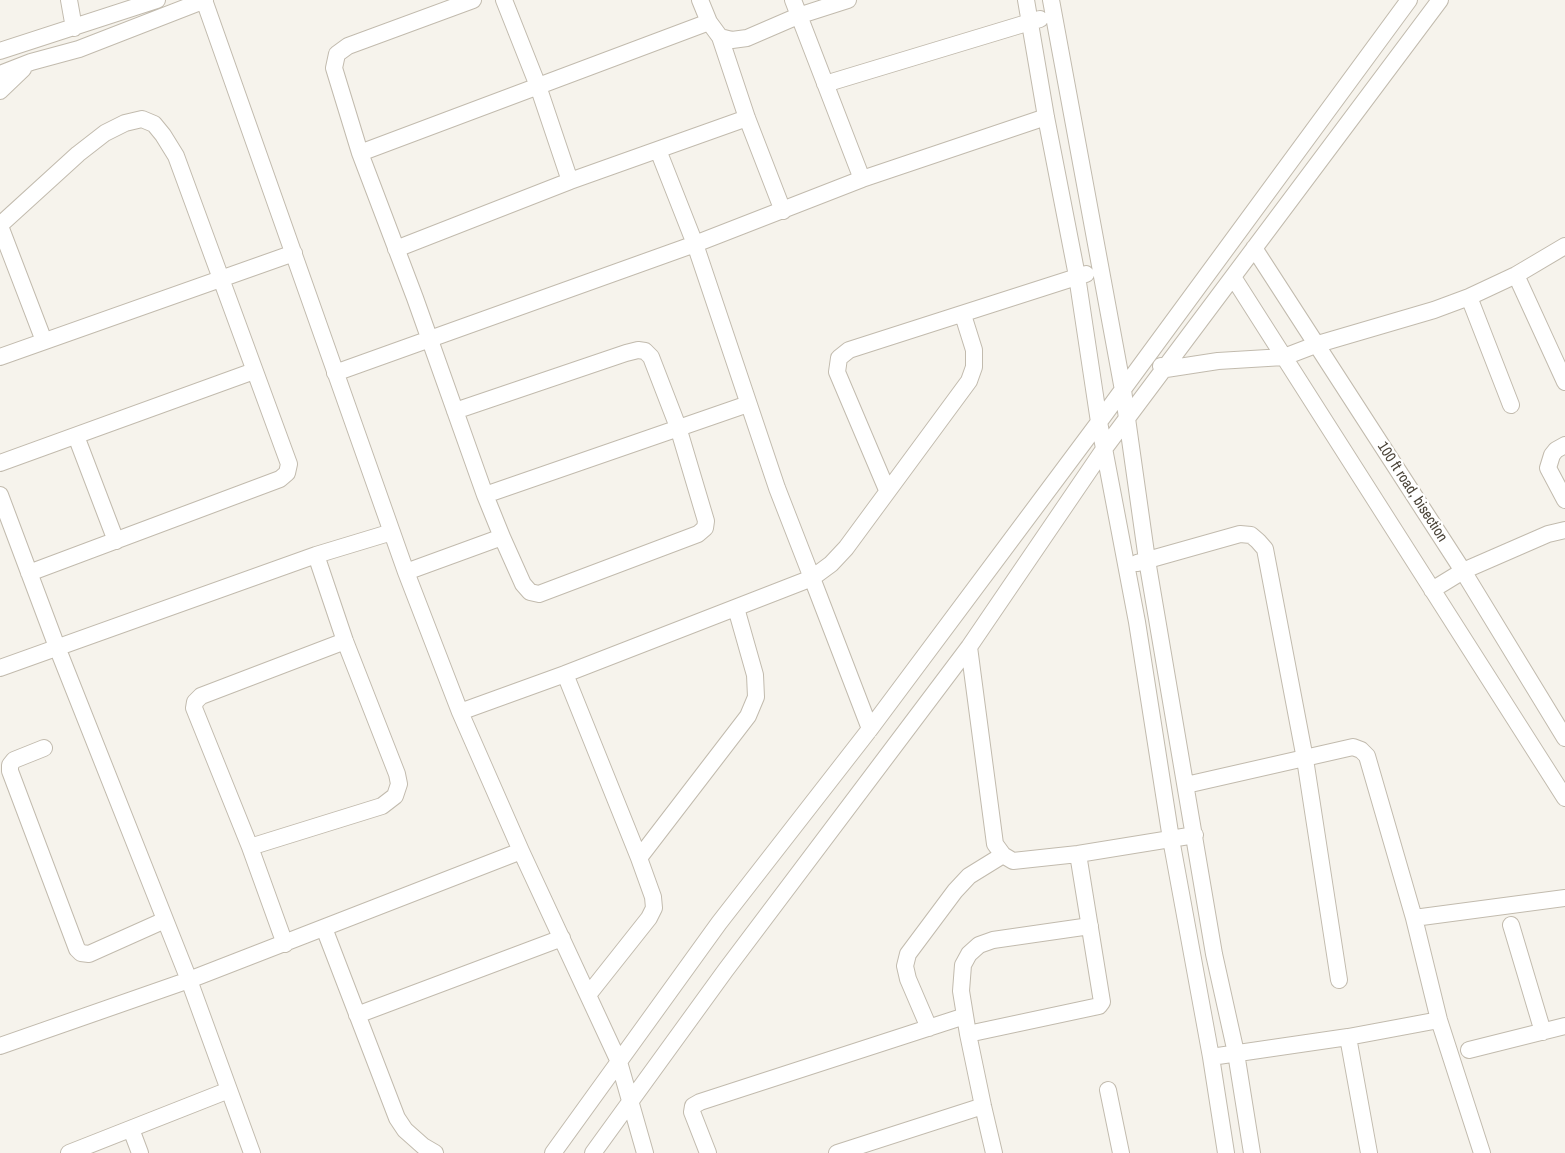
<!DOCTYPE html>
<html>
<head>
<meta charset="utf-8">
<style>
  body { margin:0 }
  canvas { display:block; background:#f6f3ec }
</style>
</head>
<body>
<canvas width="1565" height="1153"></canvas>
<script>
const g = document.querySelector('canvas').getContext('2d');
g.lineJoin = 'round';
const toPath = rows => new Path2D(rows.map(r => 'M' + r).join(''));
function stroke(path, color, width, dash) { g.strokeStyle = color; g.lineWidth = width; g.lineCap = dash ? 'butt' : 'round'; g.setLineDash(dash || []); g.stroke(path); }
function label(font, color, halo, rows, align = 'center') {
  g.font = font + ' "Archivo Narrow",sans-serif'; g.lineWidth = 4.5; g.setLineDash([]); g.textBaseline = 'middle'; g.strokeStyle = halo; g.fillStyle = color; for (const [text, x, y, turn = 0] of rows) {
    g.save(); g.translate(x, y); g.rotate((+turn || 0) * Math.PI / 180); g.textAlign = isNaN(turn) ? turn : align; if (halo) g.strokeText(text, 0, 0); g.fillText(text, 0, 0); g.restore();
  }
}
const minor = toPath([
  [69,0,74,28],
  [204,0,406,572,460,712,521,851,619,1062,645,1153],
  [473,0,348,46,337,54,334,68,360,153,415,298,485,495],
  [504,0,538,86,570,181],
  [700,0,709,22],
  [793,0,862,179],
  [1026,0,1046,117,1077,276,1099,422,1137,622,1171,839,1211,1057,1226,1153],
  [1051,0,1123,390,1147,560,1214,954,1236,1053,1252,1153],
  [720,37,747,118,783,211],
  [0,51,157,0],
  [0,74,31,62,79,49,205,0],
  [825,84,1040,19],
  [0,91,23,69],
  [658,150,695,244,777,488,812,578,831,564,846,548,969,381,974,367,974,350,963,315],
  [360,153,709,22,720,37,732,40,747,38,798,16,848,0],
  [0,225,78,154,105,133,125,123,142,119,154,124,163,135,176,156,289,464,287,473,280,479,29,573],
  [0,226,44,341],
  [1254,248,1463,571,1565,738],
  [396,249,570,181,747,118],
  [1516,275,1565,382],
  [1233,277,1565,798],
  [1469,297,1511,405],
  [0,357,294,253],
  [1161,366,1166,369,1218,361,1284,357,1318,344,1434,310,1469,297,1516,275,1565,246],
  [335,373,695,244,862,179,1046,117],
  [455,411,626,353,638,350,645,351,651,357,678,427,706,521,705,528,698,534,539,594,530,592,523,584,502,537],
  [76,436,116,541],
  [1565,445,1556,450,1552,455,1548,468,1565,500],
  [0,463,254,371],
  [887,490,837,372,839,358,849,350,1086,274],
  [0,495,57,647,189,980,252,1153],
  [1137,563,1240,534,1251,535,1258,541,1265,549,1305,759,1339,980],
  [406,572,502,537,485,495,748,404],
  [1432,590,1463,571,1548,534,1565,530],
  [969,647,995,844,1003,855,1013,861,1078,854,1195,835],
  [0,668,316,555,392,532],
  [565,674,639,858,653,897,654,908,649,918,588,995],
  [460,712,565,674,812,578,870,729],
  [44,748,14,760,10,765,10,771,77,949,81,953,89,954,165,920],
  [1186,785,1353,747,1361,750,1367,756,1414,918,1439,1020,1482,1153],
  [250,847,382,806,395,796,399,784,397,774,345,641,316,555],
  [639,858,748,716,756,697,755,675,736,608],
  [1414,918,1565,898],
  [1511,925,1543,1032],
  [324,928,397,1118,405,1130,423,1146,435,1153],
  [285,944,250,847,194,708,195,702,201,696,345,641],
  [357,1015,562,938],
  [929,1028,908,979,905,966,908,954,955,891,969,876,1003,855],
  [968,1034,1099,1006,1102,1002,1078,854],
  [1348,1037,1369,1153],
  [0,1046,189,980,521,851],
  [1469,1050,1565,1026],
  [1211,1057,1348,1037,1439,1020],
  [1108,1090,1121,1153],
  [131,1129,140,1153],
  [69,1153,229,1090],
  [553,1153,719,923,870,729,1099,422,1409,0],
  [593,1153,725,971,969,647,1104,449,1440,0],
  [708,1153,692,1112,693,1106,700,1102,965,1016],
  [837,1153,983,1106],
  [994,1153,983,1106,968,1034,961,991,963,965,969,954,979,945,993,940,1090,926]
]);
const streetNames = [
  ["100 ft road, bisection",1412,492,57]
];
stroke(minor, '#c2bbae', 18);
stroke(minor, '#fff', 16);
label('15px', '#4b4439', '#fff', streetNames);
</script>
</body>
</html>
